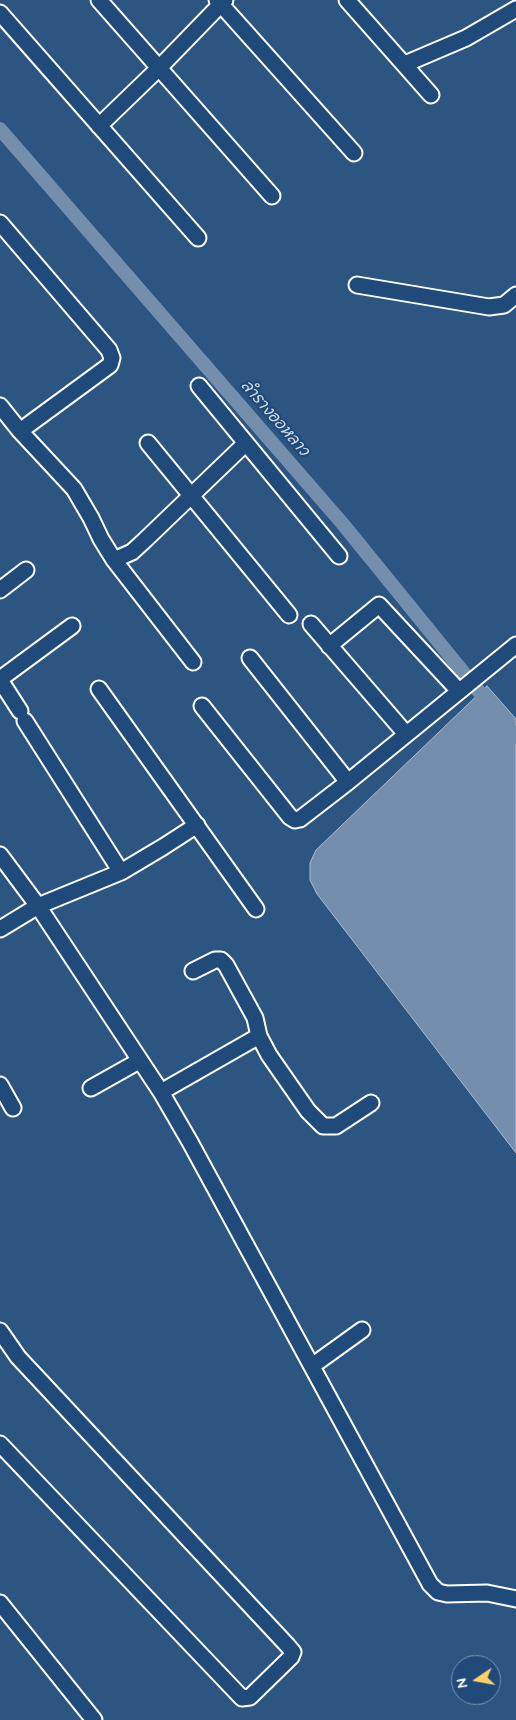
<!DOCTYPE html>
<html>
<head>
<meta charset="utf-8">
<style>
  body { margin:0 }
  #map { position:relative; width:516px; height:1720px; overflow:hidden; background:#2c5582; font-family:"Architects Daughter",sans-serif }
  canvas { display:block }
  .north { position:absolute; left:451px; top:1655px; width:50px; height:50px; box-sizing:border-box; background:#1f4a7a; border:1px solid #7992af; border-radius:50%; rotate:258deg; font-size:14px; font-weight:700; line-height:20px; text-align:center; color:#fff }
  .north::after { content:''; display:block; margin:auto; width:18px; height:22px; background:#ffd166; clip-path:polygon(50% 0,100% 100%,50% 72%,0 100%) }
</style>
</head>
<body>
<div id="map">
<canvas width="516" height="1720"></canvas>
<div class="north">N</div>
</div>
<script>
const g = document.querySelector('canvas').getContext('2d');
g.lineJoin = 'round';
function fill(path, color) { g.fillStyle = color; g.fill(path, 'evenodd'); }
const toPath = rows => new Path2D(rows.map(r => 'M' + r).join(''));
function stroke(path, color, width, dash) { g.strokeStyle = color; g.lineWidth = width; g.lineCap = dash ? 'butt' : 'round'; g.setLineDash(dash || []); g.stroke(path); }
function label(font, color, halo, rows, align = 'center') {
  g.font = font + ' "Architects Daughter","Playpen Sans Thai",sans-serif'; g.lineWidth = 4.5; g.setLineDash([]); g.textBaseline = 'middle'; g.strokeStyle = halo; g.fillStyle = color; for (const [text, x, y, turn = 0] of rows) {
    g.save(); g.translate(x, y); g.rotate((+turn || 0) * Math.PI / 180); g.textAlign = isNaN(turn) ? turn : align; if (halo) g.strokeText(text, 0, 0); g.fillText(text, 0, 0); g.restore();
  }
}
const water = toPath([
  [487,686,516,719,516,1153,317,894,310,880,310,863,316,850,487,686]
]);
const canal = toPath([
  [0,129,342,523,516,737]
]);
const street = toPath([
  [99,0,272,196],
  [217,0,354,153],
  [347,0,431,95],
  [0,13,198,238],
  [405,64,466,38,516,9],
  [99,126,159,68,225,0],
  [0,223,109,350,112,358,110,365,20,431],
  [357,285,489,307,504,305,516,295],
  [199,386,339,556],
  [0,406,20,431,74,489,91,518,101,539,114,560,193,662],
  [148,443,289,615],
  [114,560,132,552,144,541,246,443],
  [0,590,26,570],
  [311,624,406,734],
  [329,646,379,605,459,691],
  [250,658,348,782],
  [0,679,72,626],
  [0,680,20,711],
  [99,689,256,909],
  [202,706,290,817,295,820,300,819,348,782,516,645],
  [25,721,121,872],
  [0,855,38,906,161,1092,190,1142,430,1584,438,1592,447,1594,487,1593,516,1599],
  [0,929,38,906,121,872,163,847,197,825],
  [193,971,215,960,221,960,226,965,255,1018,259,1036,269,1055,308,1111,323,1126,336,1126,371,1103],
  [0,1085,13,1108],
  [91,1088,139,1061],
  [161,1092,259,1036],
  [0,1331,18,1357,288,1646,293,1652,291,1657,250,1697,242,1698,0,1444],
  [312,1366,362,1330],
  [0,1603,94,1720]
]);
const waterNames = [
  ["ลำรางออหลาว",274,419,49]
];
fill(water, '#748fad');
stroke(water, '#acbcce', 1);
stroke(canal, '#748fad', 14);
stroke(street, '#fff', 19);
stroke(street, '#1f4a7a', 15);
label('italic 16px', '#d5dde6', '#1f4a7a', waterNames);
</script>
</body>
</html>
